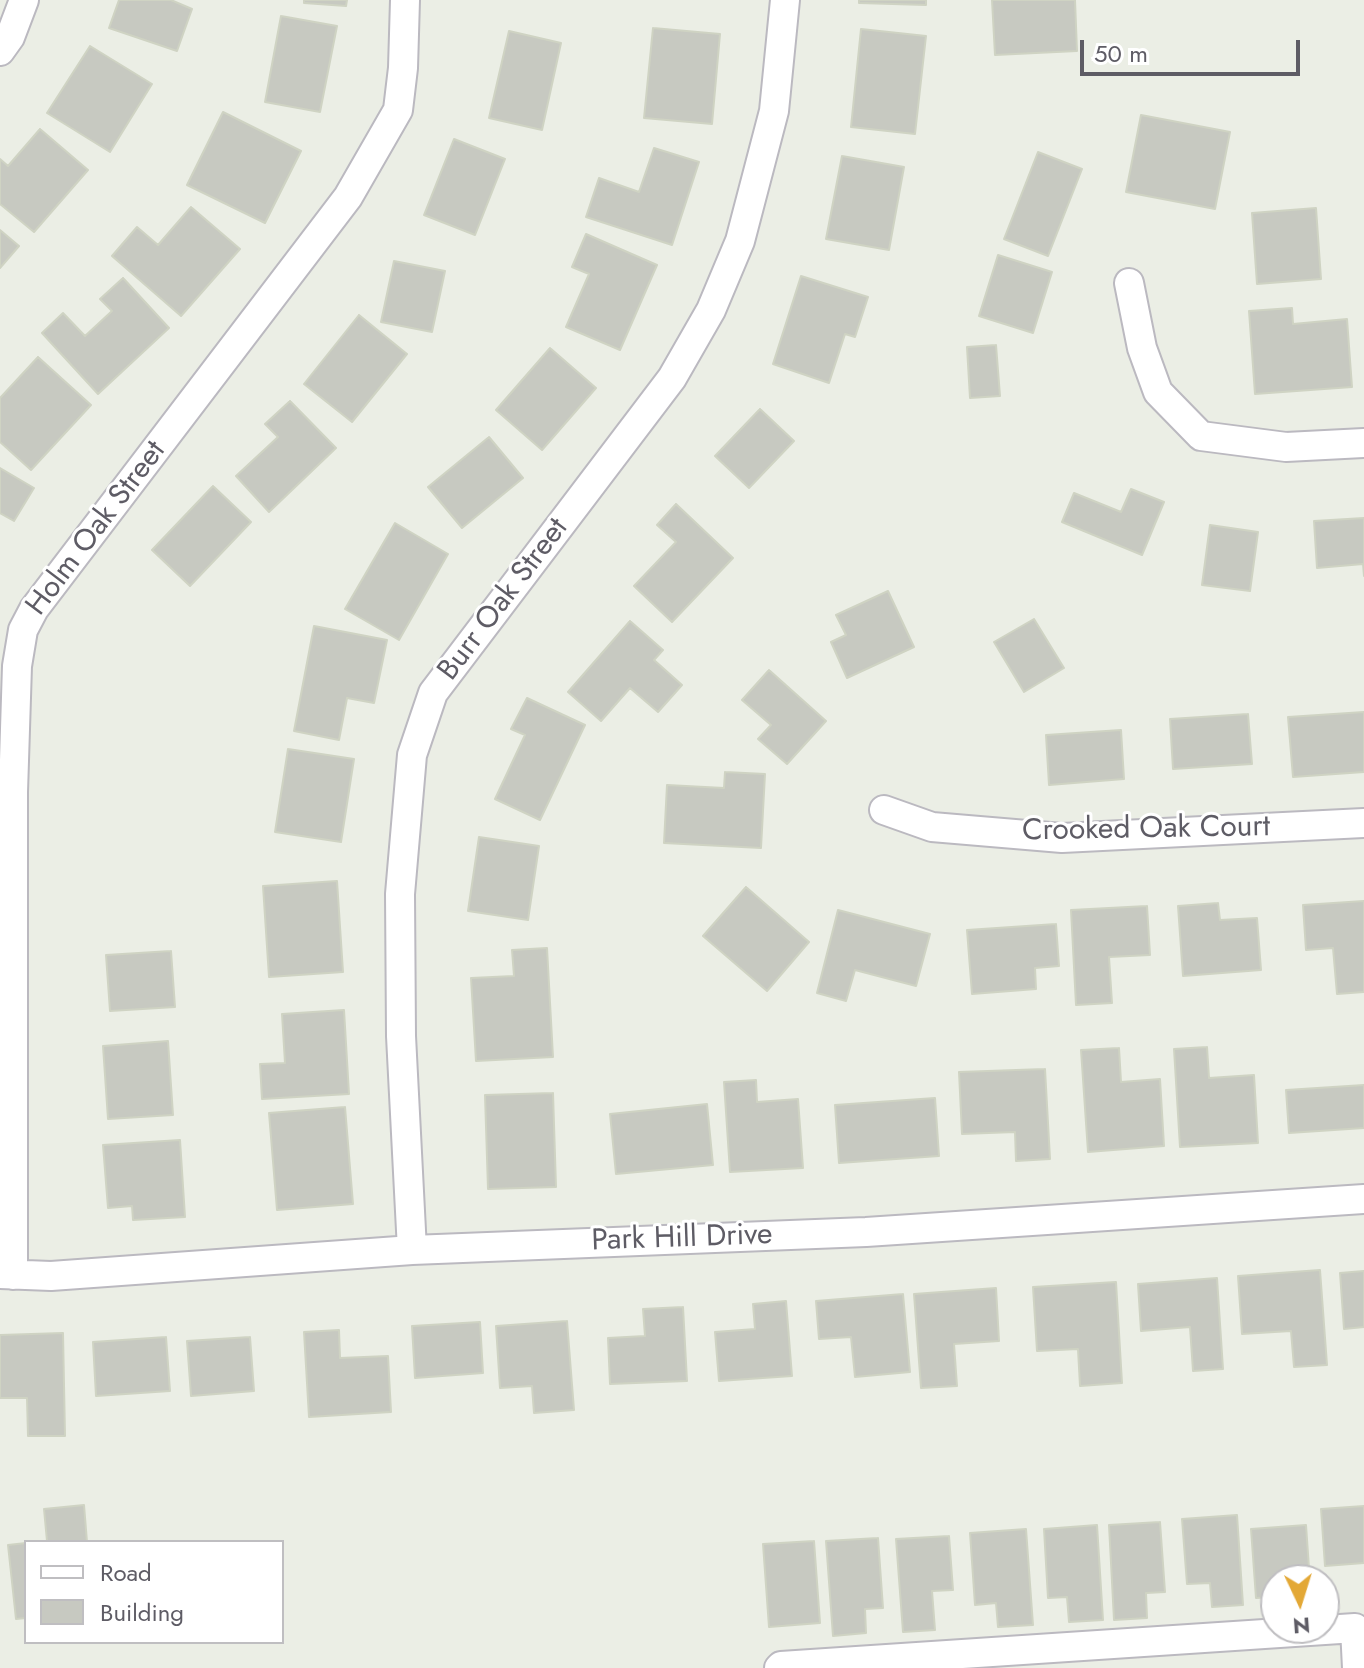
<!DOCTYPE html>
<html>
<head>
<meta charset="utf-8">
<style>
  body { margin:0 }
  #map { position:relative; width:1364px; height:1668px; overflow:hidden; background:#ebeee5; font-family:Jost,sans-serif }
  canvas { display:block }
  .legend { position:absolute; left:24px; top:1540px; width:260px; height:104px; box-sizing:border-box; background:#fff; border:2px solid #bfbec1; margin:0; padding:10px 14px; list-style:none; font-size:24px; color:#5e5c65 }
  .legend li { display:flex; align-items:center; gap:16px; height:40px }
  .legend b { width:40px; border:2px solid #bfbec1 }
  .north { position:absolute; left:1260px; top:1564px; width:80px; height:80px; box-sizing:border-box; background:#fff; border:2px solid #bfbec1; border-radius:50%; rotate:176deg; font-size:22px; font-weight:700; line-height:32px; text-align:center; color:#5e5c65 }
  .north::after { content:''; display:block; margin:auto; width:28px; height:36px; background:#e3a836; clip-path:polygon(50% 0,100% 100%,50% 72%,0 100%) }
  .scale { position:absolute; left:1080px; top:40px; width:220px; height:36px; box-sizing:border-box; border:4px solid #5e5c65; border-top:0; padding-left:10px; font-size:24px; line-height:28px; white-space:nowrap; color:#5e5c65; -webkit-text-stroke:6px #fff; paint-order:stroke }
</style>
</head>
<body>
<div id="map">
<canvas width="1364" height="1668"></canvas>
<ul class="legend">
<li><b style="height:10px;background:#fff"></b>Road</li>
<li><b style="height:22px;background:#c7c9c1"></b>Building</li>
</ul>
<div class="north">N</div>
<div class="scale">50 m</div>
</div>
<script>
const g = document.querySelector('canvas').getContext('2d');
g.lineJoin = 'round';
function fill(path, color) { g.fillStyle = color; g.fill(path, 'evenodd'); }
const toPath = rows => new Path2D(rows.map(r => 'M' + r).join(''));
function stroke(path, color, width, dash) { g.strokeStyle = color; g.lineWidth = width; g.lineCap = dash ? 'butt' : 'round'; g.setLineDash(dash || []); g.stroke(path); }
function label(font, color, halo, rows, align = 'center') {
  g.font = font + ' Jost,sans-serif'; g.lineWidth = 6; g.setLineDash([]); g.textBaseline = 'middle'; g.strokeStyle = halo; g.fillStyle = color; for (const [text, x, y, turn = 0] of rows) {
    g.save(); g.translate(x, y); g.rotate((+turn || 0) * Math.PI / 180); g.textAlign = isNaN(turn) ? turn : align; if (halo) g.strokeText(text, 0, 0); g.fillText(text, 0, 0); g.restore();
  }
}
const building = toPath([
  [119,0,171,0,192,9,177,51,109,28,119,0],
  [304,0,347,0,346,6,304,3,304,0],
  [859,0,926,0,926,5,859,3,859,0],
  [992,0,1075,0,1077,51,995,55,992,0],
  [281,16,337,26,320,112,265,102,281,16],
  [653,28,720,34,712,124,644,118,653,28],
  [861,29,926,36,915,134,851,127,861,29],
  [509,31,561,43,542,130,489,118,509,31],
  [90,46,152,84,110,152,47,113,90,46],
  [223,112,301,151,265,223,187,185,223,112],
  [1141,115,1230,132,1215,209,1126,192,1141,115],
  [40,129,88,170,34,232,0,204,0,159,8,166,40,129],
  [454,139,505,159,475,235,424,215,454,139],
  [654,148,699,162,672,245,586,217,599,178,639,192,654,148],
  [1038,152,1082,169,1048,256,1004,239,1038,152],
  [842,156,904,167,889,250,826,239,842,156],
  [191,207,240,249,181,316,112,256,137,227,158,245,191,207],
  [1316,208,1321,279,1257,284,1252,213,1316,208],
  [0,230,19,246,0,268,0,230],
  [586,234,657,265,620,350,566,327,589,274,572,267,586,234],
  [998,255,1052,272,1033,333,979,316,998,255],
  [394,261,445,271,432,332,381,322,394,261],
  [801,276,868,297,855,337,845,334,829,383,773,364,801,276],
  [123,278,169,328,98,394,42,333,63,313,85,336,112,311,100,299,123,278],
  [1292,308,1293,324,1347,319,1352,387,1255,394,1249,311,1292,308],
  [359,315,407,354,352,422,304,384,359,315],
  [996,345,1000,396,970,398,967,347,996,345],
  [550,348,596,388,542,450,496,410,550,348],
  [38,357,91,405,31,470,0,442,0,398,38,357],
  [290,401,336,448,269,512,236,476,278,437,265,424,290,401],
  [760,409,794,441,749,488,715,456,760,409],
  [489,437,523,478,462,528,428,487,489,437],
  [0,468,34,488,14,521,0,513,0,468],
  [213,486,251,522,190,586,152,550,213,486],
  [1131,489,1164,502,1142,555,1062,522,1074,493,1121,512,1131,489],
  [676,504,733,558,672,622,634,586,676,542,657,525,676,504],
  [1364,518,1364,576,1363,564,1317,568,1314,521,1364,518],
  [395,523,448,554,399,640,345,609,395,523],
  [1210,525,1258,532,1250,591,1202,585,1210,525],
  [888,591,914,647,847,678,831,642,846,635,836,615,888,591],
  [1034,619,1064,668,1024,692,994,642,1034,619],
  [630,621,663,650,654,660,682,685,658,712,630,688,601,721,568,692,630,621],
  [314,626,387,640,374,703,347,698,339,740,294,731,314,626],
  [769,670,826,721,787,764,758,739,771,725,742,700,769,670],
  [527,698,585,725,540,820,495,799,525,735,511,729,527,698],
  [1364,712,1364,772,1293,777,1288,717,1364,712],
  [1248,714,1252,764,1173,769,1170,719,1248,714],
  [1121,730,1124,779,1049,785,1046,735,1121,730],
  [288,749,354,759,341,842,275,832,288,749],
  [725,772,765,774,761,848,664,843,667,785,724,788,725,772],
  [479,837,539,846,528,920,468,911,479,837],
  [337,881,343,972,269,977,263,886,337,881],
  [746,887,809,942,767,991,703,936,746,887],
  [1364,901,1364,992,1337,994,1333,948,1306,950,1303,905,1364,901],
  [1218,903,1220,920,1257,918,1261,970,1183,976,1178,906,1218,903],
  [1147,906,1150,955,1109,957,1112,1003,1076,1005,1071,910,1147,906],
  [838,910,930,934,916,986,855,970,846,1001,817,993,838,910],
  [1056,924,1059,966,1035,968,1036,989,972,994,967,930,1056,924],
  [547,948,553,1057,476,1061,471,978,514,976,512,950,547,948],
  [171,951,175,1007,110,1011,106,955,171,951],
  [344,1010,349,1094,262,1099,260,1064,285,1063,282,1014,344,1010],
  [168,1041,173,1115,108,1119,103,1046,168,1041],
  [1207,1047,1209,1078,1254,1075,1258,1143,1180,1147,1174,1049,1207,1047],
  [1119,1048,1121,1082,1160,1079,1164,1146,1088,1152,1081,1050,1119,1048],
  [1045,1069,1050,1159,1016,1161,1015,1132,962,1134,959,1072,1045,1069],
  [756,1080,757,1102,798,1099,803,1168,730,1172,724,1082,756,1080],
  [1364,1085,1364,1128,1289,1133,1286,1090,1364,1085],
  [553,1093,556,1187,488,1189,485,1095,553,1093],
  [935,1098,939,1156,839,1163,835,1105,935,1098],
  [707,1104,713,1165,616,1174,610,1114,707,1104],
  [345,1107,353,1204,277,1210,269,1113,345,1107],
  [180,1140,185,1217,133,1220,132,1206,108,1208,103,1145,180,1140],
  [1320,1270,1327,1365,1294,1367,1291,1331,1242,1334,1238,1276,1320,1270],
  [1364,1271,1364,1327,1344,1329,1340,1273,1364,1271],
  [1217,1278,1223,1369,1193,1371,1190,1327,1141,1331,1138,1284,1217,1278],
  [1116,1282,1122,1383,1080,1386,1078,1349,1037,1351,1033,1287,1116,1282],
  [996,1288,999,1341,954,1344,957,1386,921,1388,914,1294,996,1288],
  [903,1294,910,1372,855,1377,851,1337,819,1339,816,1301,903,1294],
  [786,1301,792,1376,719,1381,715,1332,755,1329,753,1304,786,1301],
  [683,1307,687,1381,610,1384,608,1338,645,1336,643,1309,683,1307],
  [567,1321,574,1410,534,1413,532,1386,500,1388,496,1326,567,1321],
  [480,1322,483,1373,415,1378,412,1326,480,1322],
  [339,1330,340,1358,388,1356,391,1412,309,1417,304,1332,339,1330],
  [63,1333,65,1436,28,1436,27,1398,0,1398,0,1335,63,1333],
  [166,1337,170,1391,96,1396,93,1342,166,1337],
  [250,1337,254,1391,191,1396,187,1341,250,1337],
  [84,1505,87,1542,39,1542,47,1541,44,1509,84,1505],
  [1364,1506,1364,1563,1325,1566,1321,1509,1364,1506],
  [1237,1515,1243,1605,1212,1607,1210,1583,1187,1584,1182,1519,1237,1515],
  [1160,1522,1165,1592,1146,1593,1147,1618,1114,1620,1109,1525,1160,1522],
  [1097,1525,1103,1620,1069,1622,1067,1597,1048,1598,1044,1529,1097,1525],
  [1306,1525,1309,1568,1286,1570,1287,1580,1276,1580,1276,1597,1256,1598,1251,1529,1306,1525],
  [1026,1529,1033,1625,998,1627,996,1603,975,1605,970,1533,1026,1529],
  [949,1536,953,1590,932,1591,935,1630,903,1632,896,1539,949,1536],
  [878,1538,883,1608,865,1609,866,1633,833,1636,826,1541,878,1538],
  [814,1541,820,1623,769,1627,763,1544,814,1541],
  [26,1543,26,1618,16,1619,8,1545,26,1543]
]);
const street = toPath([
  [0,51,10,37,24,0],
  [1129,283,1142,348,1158,392,1201,436,1286,447,1364,443],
  [884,810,932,827,1062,838,1364,823],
  [412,1250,401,1036,400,894,412,755,433,693,672,378,711,310,740,241,774,111,785,0],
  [0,1274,51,1276,412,1250,866,1232,1364,1199],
  [13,1275,13,792,17,666,23,630,34,609,348,197,398,110,403,68,405,0],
  [779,1668,781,1666,1355,1628,1357,1668]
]);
const streetNames = [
  ["Holm Oak Street",97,529,-53],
  ["Burr Oak Street",504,600,-53],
  ["Crooked Oak Court",1146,830,-1],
  ["Park Hill Drive",682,1239,-2]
];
fill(building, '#c7c9c1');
stroke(building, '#cfd3c3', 2);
stroke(street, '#bbb9c0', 32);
stroke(street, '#fff', 28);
label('30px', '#5e5c65', '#fff', streetNames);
</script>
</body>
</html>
